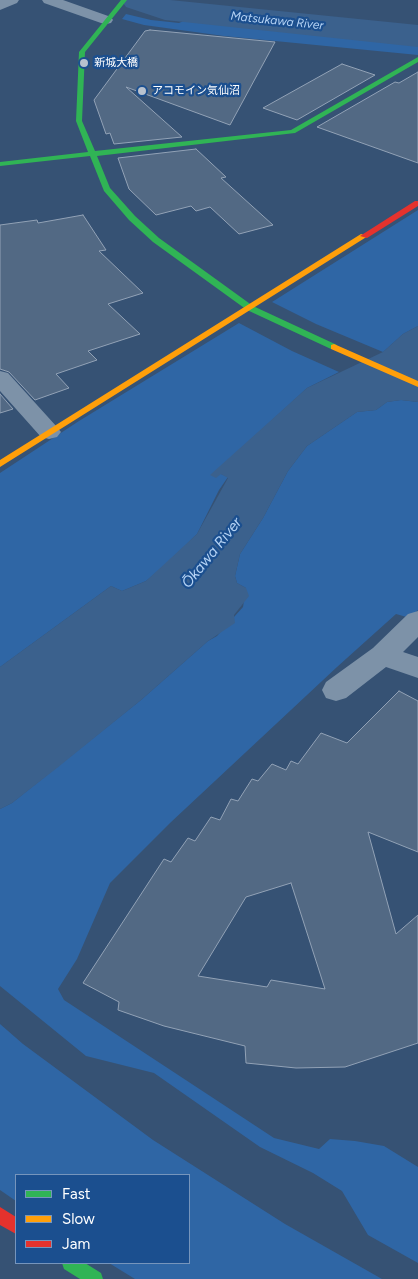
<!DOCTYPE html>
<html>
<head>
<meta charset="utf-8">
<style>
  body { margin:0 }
  #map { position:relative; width:418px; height:1279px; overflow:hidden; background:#365274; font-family:Figtree,sans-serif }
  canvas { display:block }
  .legend { position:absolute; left:15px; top:1174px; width:175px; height:90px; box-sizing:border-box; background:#1b4f8f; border:1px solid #7695bc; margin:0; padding:6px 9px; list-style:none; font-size:15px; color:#fff }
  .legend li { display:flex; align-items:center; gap:10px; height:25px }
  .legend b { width:25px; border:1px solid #7695bc }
</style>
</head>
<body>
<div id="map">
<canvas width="418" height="1279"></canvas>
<ul class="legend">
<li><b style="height:6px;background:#30b455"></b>Fast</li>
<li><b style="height:6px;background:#ff9f0a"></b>Slow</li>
<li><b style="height:6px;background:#e5322d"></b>Jam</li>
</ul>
</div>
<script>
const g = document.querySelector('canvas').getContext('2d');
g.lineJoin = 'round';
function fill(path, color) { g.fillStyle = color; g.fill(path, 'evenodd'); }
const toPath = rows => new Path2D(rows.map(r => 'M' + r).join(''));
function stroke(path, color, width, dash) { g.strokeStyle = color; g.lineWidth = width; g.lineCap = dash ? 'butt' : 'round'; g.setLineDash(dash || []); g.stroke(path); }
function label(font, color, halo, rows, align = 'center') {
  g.font = font + ' Figtree,"Noto Sans JP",sans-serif'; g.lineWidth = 4.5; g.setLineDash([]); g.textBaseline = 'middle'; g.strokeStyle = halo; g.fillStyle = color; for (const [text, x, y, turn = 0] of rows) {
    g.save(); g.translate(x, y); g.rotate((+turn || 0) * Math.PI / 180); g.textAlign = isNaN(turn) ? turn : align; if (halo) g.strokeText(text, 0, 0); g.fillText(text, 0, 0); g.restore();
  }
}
const green = toPath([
  [126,14,151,20,179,23,188,19,251,24,418,39,418,55,224,36,144,25,122,19],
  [418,210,418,326,403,334,383,352,316,324,272,302],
  [239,323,292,351,339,372,307,388,236,453,221,474,228,477,219,490,197,534,165,565,146,581,122,591,111,586,0,667,0,473,79,421],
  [401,400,418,402,418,610,410,618,396,614,337,667,170,823,110,883,77,959,58,989,64,1000,274,1138,319,1149,330,1139,355,1141,384,1146,418,1167,418,1263,368,1235,342,1191,313,1173,260,1147,154,1073,86,1056,0,986,0,809,12,803,141,700,208,641,217,636,243,607,246,588,237,583,235,576,240,554,263,518,288,471,307,446,357,412,376,410,387,402],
  [0,1024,23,1044,153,1140,285,1224,382,1279,135,1279,109,1263,189,1263,189,1175,16,1175,16,1201,0,1190]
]);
const water = toPath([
  [418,326,418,402,401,400,387,402,376,410,357,412,307,446,288,471,263,518,240,554,235,576,237,583,246,588,249,596,234,615,235,623,208,641,141,700,57,768,12,803,0,809,0,667,111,586,122,591,146,581,197,534,228,478,221,474,216,478,210,475,307,388,383,352,403,334]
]);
const river = toPath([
  [121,0,170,0,418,25,418,47,165,20,126,7,121,0]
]);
const building = toPath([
  [150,30,244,39,275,42,230,125,126,87,182,137,114,144,110,133,106,134,94,100,145,31,150,30],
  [342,64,375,75,297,120,263,108,342,64],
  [418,72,418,163,317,127,395,82,399,83,418,72],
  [196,149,226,177,221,178,273,225,239,234,210,207,196,211,191,206,156,215,129,189,118,158,196,149],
  [83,215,106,250,99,251,143,293,108,304,140,334,88,351,97,360,56,374,69,388,35,400,9,372,0,369,0,225,37,220,38,223,83,215],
  [0,394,13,409,0,413,0,394],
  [399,691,418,701,418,852,368,832,396,934,418,915,418,1043,345,1067,296,1068,246,1063,245,1046,164,1026,118,1010,119,1002,83,983,164,859,171,862,188,838,195,841,211,817,220,820,231,799,238,801,252,779,258,781,272,764,286,770,291,761,298,764,321,733,347,743,399,691],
  [291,883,325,989,271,980,267,987,198,976,246,897,291,883]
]);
const street = toPath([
  [0,0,19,0,17,3,0,10,0,0],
  [42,0,63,0,111,17,113,20,111,23,106,24,101,23,44,3,42,0],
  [0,371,8,373,57,427,61,432,57,437,49,439,41,437,0,391,0,371],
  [418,611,418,637,403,652,418,657,418,678,386,667,346,698,336,701,326,698,322,690,326,682,373,648,408,614,418,611]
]);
const fast = toPath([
  [121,0,127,0,85,52,82,121,95,151,291,130,418,57,418,62,295,133,97,156,110,188,135,216,159,238,253,306,337,345,337,349,331,349,247,310,153,242,129,220,104,191,90,156,0,166,0,162,88,152,76,121,79,52,121,0],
  [62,1263,85,1263,101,1273,103,1279,80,1279,64,1269,62,1263]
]);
const slow = toPath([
  [361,234,368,236,0,467,0,460,361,234],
  [334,344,418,381,418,387,331,349,331,345,334,344]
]);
const jam = toPath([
  [415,201,418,201,418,206,367,238,360,236,415,201],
  [0,1207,16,1217,16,1234,0,1225,0,1207]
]);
const markers = [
  [84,63,5,"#b9c2ce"],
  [142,91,5,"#b9c2ce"]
];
const farPoinames = [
  ["新城大橋",94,63],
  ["アコモイン気仙沼",152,91]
];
const farWaternames = [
  ["Matsukawa River",277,21,6]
];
const waterNames = [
  ["Ōkawa River",212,553,-51]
];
fill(green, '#2f66a5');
fill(water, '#3b618d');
fill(river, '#3b618d');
fill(building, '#526984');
stroke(building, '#92a2b6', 1);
fill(street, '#7d92a8');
fill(fast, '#30b455');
fill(slow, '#ff9f0a');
fill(jam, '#e5322d');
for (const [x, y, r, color] of markers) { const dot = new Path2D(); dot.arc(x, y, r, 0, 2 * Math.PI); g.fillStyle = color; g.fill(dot); stroke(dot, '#1b4f8f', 2); }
label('11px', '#fff', '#1b4f8f', farPoinames, 'left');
label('italic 12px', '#b5d3f5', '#1b4f8f', farWaternames);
label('italic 15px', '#b5d3f5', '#1b4f8f', waterNames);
</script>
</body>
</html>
